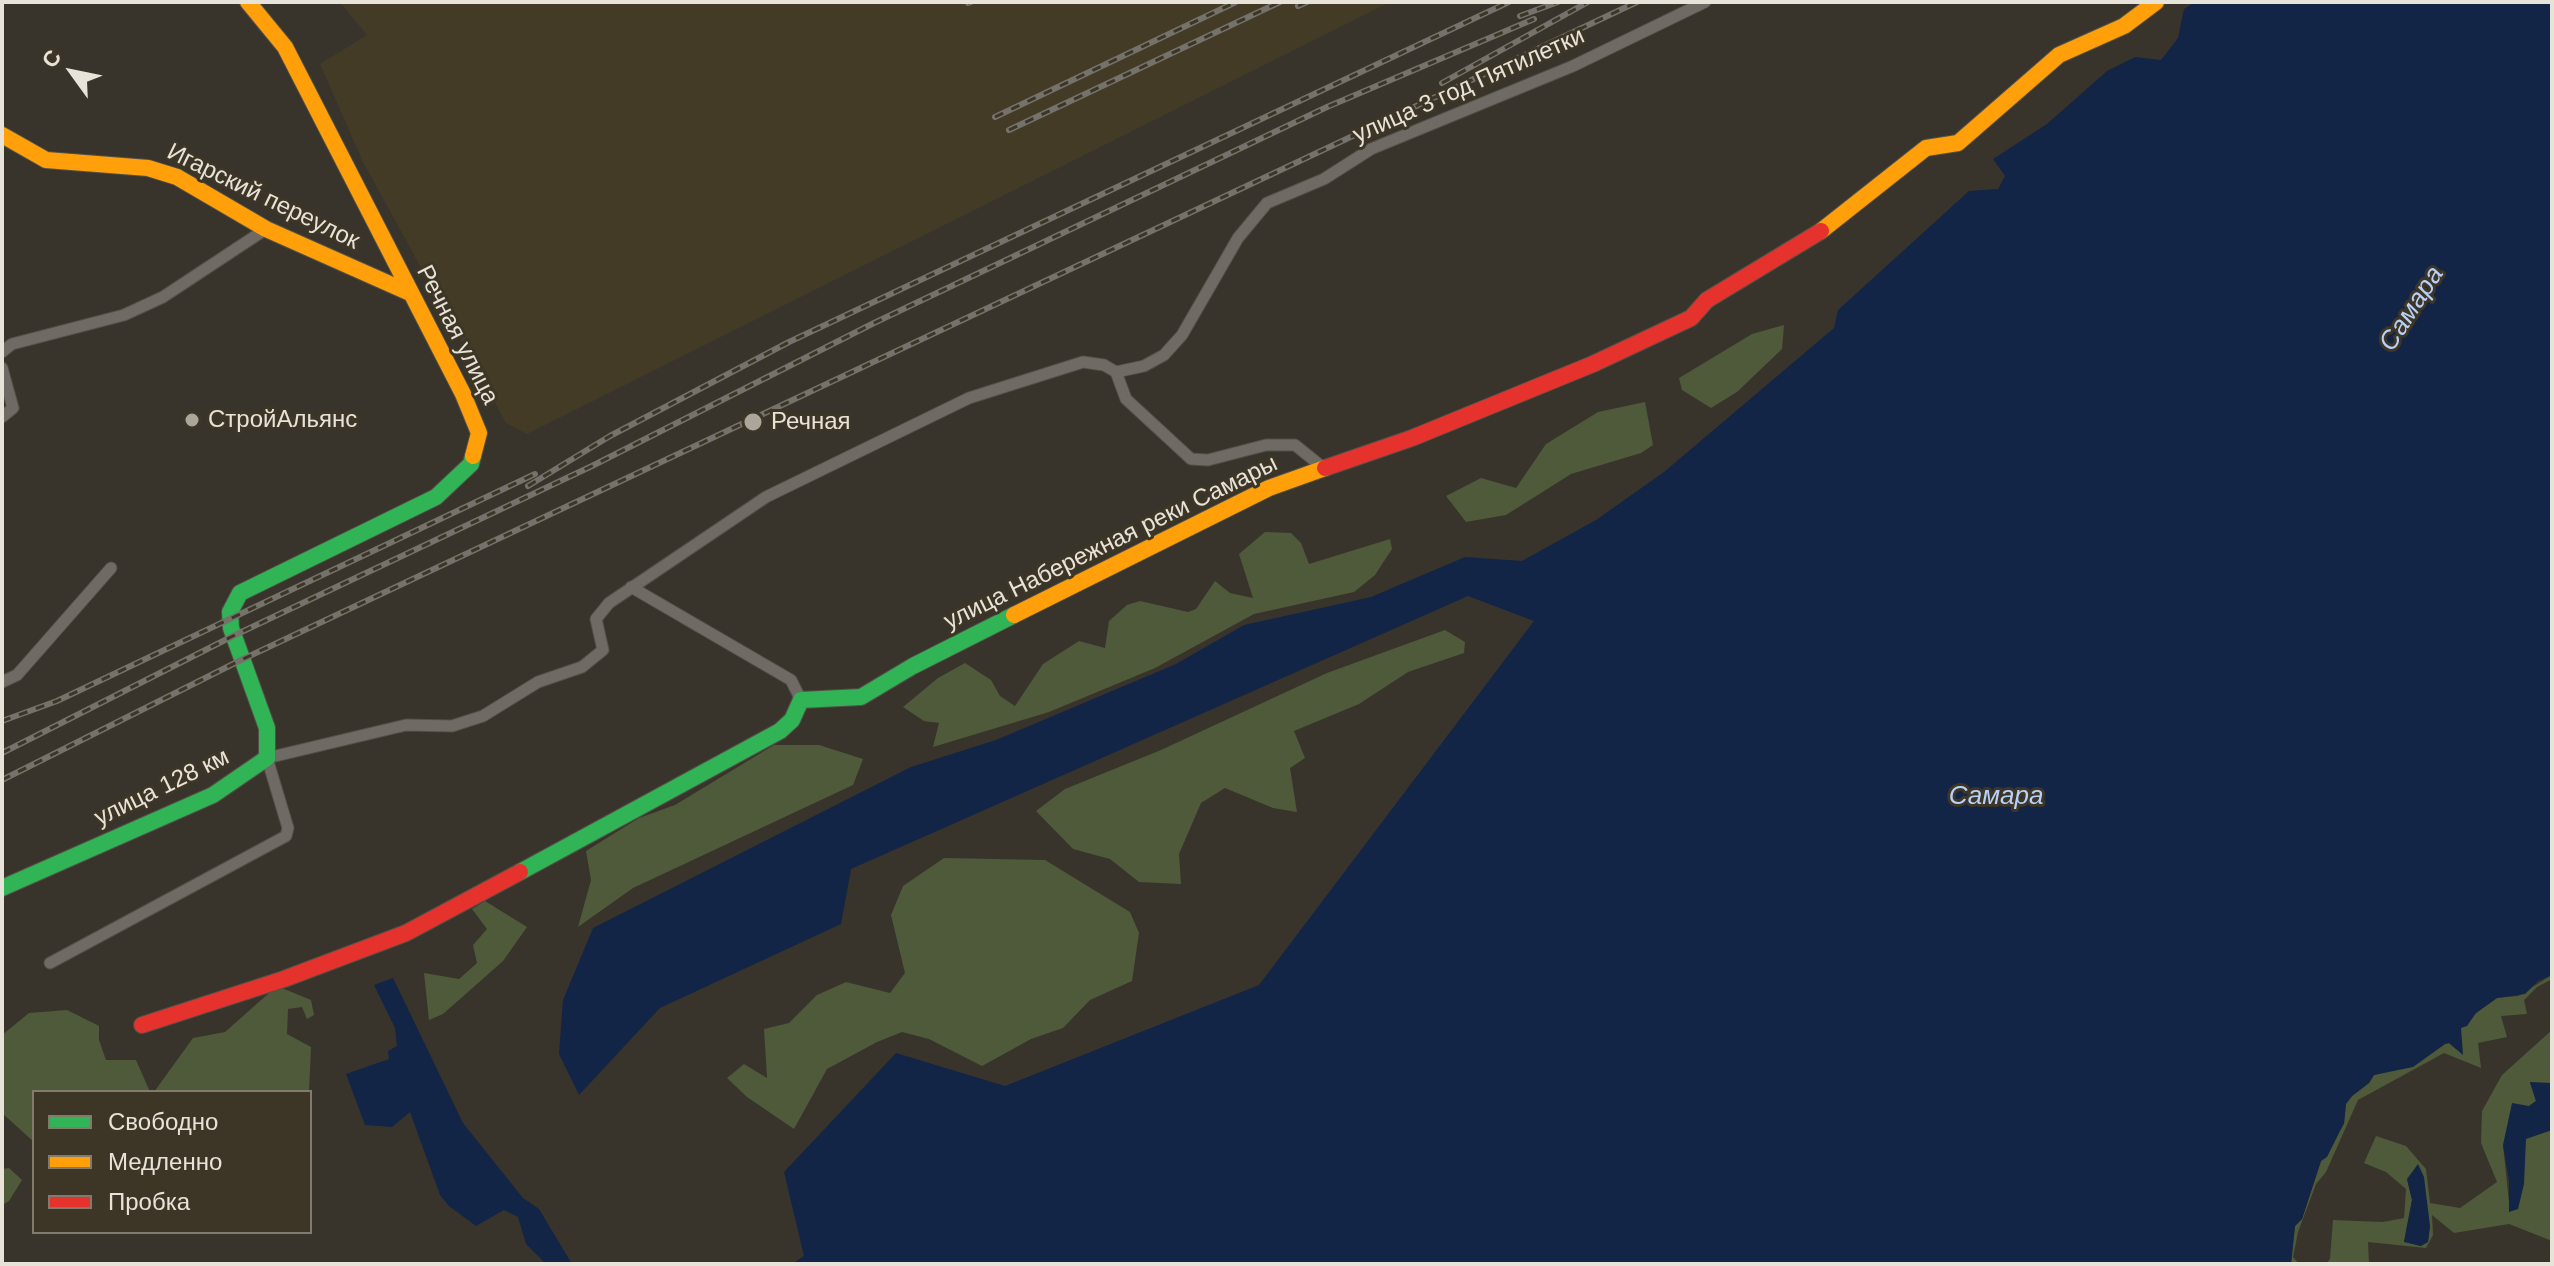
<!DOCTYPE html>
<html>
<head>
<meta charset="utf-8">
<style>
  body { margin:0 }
  #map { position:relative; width:2554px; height:1266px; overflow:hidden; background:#38342b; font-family:Arial,sans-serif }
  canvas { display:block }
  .frame { position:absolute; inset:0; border:4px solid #e7e3d8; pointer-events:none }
  .legend { position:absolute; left:32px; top:1090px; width:280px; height:144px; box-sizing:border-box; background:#3d3626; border:2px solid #817b6d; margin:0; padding:10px 14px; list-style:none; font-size:24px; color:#e7e3d8 }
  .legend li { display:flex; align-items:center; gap:16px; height:40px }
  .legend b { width:40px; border:2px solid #817b6d }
  .north { position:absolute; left:32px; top:32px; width:80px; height:80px; -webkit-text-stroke:6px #3d3626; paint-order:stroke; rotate:303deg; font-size:22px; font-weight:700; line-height:32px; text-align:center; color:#e7e3d8 }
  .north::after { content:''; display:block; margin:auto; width:28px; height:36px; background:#e7e3d8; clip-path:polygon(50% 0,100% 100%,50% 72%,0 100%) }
</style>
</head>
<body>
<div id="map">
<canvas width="2554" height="1266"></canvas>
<div class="frame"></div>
<ul class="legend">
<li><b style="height:10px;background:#30b455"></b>Свободно</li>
<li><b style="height:10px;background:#ff9f0a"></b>Медленно</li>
<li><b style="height:10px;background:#e5322d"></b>Пробка</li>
</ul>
<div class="north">С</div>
</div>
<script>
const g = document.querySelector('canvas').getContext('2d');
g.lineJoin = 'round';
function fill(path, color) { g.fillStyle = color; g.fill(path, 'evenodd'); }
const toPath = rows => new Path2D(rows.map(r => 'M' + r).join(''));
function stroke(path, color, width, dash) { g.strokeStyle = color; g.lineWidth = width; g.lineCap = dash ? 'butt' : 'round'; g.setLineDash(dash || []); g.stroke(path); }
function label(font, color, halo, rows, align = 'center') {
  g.font = font + ' Arial,sans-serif'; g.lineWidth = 6; g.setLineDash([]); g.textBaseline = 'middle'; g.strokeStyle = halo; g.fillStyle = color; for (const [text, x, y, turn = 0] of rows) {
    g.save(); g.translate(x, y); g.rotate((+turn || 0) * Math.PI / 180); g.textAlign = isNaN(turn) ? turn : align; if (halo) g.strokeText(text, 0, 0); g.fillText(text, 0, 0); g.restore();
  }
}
const built = toPath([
  [340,2,1390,2,527,434,506,423,363,162,320,64,367,35]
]);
const green = toPath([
  [1784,325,1782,349,1737,392,1711,408,1682,390,1679,378,1752,334],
  [1645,402,1653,445,1641,453,1571,474,1506,515,1466,522,1446,496,1481,478,1516,488,1546,444,1598,412],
  [1265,532,1291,533,1301,543,1309,564,1390,539,1392,549,1375,575,1354,592,1254,614,1155,668,1049,712,933,747,939,723,924,721,903,707,938,678,965,663,991,680,1000,696,1015,706,1043,664,1079,641,1105,648,1109,621,1127,605,1140,601,1188,612,1196,609,1215,581,1230,593,1253,598,1239,554],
  [1445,630,1465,642,1464,653,1408,672,1359,704,1294,731,1305,758,1290,768,1297,812,1273,808,1225,788,1201,803,1179,854,1181,884,1139,882,1110,859,1073,849,1036,811,1065,789,1161,750,1327,673],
  [774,745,819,745,863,759,853,785,633,888,578,927,591,880,586,851,639,818,675,805],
  [944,858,1045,860,1130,912,1139,933,1132,981,1090,1000,1063,1028,1031,1039,982,1066,929,1039,902,1032,877,1042,827,1069,794,1129,747,1097,727,1078,744,1064,767,1078,764,1029,789,1023,817,995,846,982,890,993,905,973,891,915,903,886],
  [485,901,527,927,503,961,443,1014,429,1020,424,973,459,979,477,963,473,945,487,929,472,909],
  [2552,975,2552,979,2537,987,2524,1000,2527,1014,2501,1016,2507,1037,2478,1043,2481,1068,2444,1053,2358,1100,2326,1172,2316,1184,2298,1232,2293,1257,2299,1264,2291,1264,2295,1226,2302,1219,2321,1161,2344,1124,2346,1104,2352,1096,2369,1083,2374,1075,2416,1064,2445,1044,2449,1043,2461,1053,2461,1028,2476,1013,2497,998,2518,996],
  [277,986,311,1000,314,1015,307,1019,302,1007,288,1009,287,1034,311,1047,309,1092,154,1092,193,1038,225,1032],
  [67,1010,99,1026,99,1040,106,1060,136,1060,150,1092,34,1092,34,1142,2,1113,2,1035,29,1013],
  [2552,1030,2552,1083,2530,1083,2536,1101,2529,1106,2503,1145,2510,1212,2526,1138,2552,1130,2552,1241,2509,1224,2454,1233,2432,1215,2433,1235,2426,1248,2368,1242,2369,1264,2326,1264,2330,1259,2333,1220,2383,1222,2404,1218,2406,1189,2386,1172,2364,1163,2376,1136,2406,1146,2426,1169,2430,1203,2460,1208,2497,1182,2481,1143,2482,1111,2502,1075],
  [2407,1179,2430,1226,2428,1242,2420,1246,2404,1241,2412,1200],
  [9,1168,22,1180,9,1201,2,1205,2,1169]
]);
const water = toPath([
  [2195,2,2552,2,2552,975,2538,981,2525,994,2497,998,2476,1013,2467,1026,2461,1028,2463,1055,2449,1043,2445,1044,2413,1067,2374,1075,2369,1083,2352,1096,2346,1104,2344,1123,2327,1157,2321,1161,2302,1219,2295,1226,2291,1264,792,1264,804,1256,784,1172,896,1053,1005,1086,1259,985,1534,621,1468,596,851,869,841,924,660,1008,579,1095,559,1054,563,1000,593,928,911,767,996,740,1176,664,1244,625,1371,597,1465,557,1522,561,1596,520,1664,472,1834,328,1838,310,1969,191,1998,189,2005,176,1993,159,2047,124,2107,71,2135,57,2161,60,2178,38,2184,9],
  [393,978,463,1123,523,1198,539,1209,572,1264,546,1264,526,1244,518,1217,504,1210,476,1226,449,1206,440,1195,410,1112,392,1127,365,1125,346,1074,389,1059,388,1051,397,1046,395,1028,374,985],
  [2530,1082,2552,1083,2552,1130,2526,1139,2524,1184,2518,1209,2509,1212,2509,1181,2503,1145,2512,1103,2529,1106,2536,1101],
  [2418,1164,2424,1177,2430,1226,2428,1242,2421,1246,2404,1242,2412,1200,2407,1179]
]);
const street = toPath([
  [2,352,12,344,124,315,163,297,266,229],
  [2,368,13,408,2,417],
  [1116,372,1126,399,1191,459,1208,460,1266,445,1295,445,1326,470],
  [631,587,791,680,801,700],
  [2,682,17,675,111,568],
  [50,963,286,836,288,828,267,758,406,725,452,726,483,716,538,682,582,667,603,650,596,619,609,603,766,497,969,398,1083,362,1104,365,1116,372,1144,366,1164,355,1182,335,1238,238,1267,203,1324,179,1371,149,1573,66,1705,2]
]);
const fast = toPath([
  [520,872,780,731,792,720,801,700,861,697,913,666,1014,615],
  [2,888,213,795,267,758,267,728,231,628,230,612,240,593,436,497,471,464,473,456]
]);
const slow = toPath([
  [248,2,285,47,463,394,479,433,473,456],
  [2,135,46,160,148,168,177,177,266,229,410,293],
  [1821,231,1926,148,1958,143,2059,55,2124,26,2156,2],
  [1014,615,1269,488,1325,468]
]);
const jam = toPath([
  [1325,468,1412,438,1593,364,1691,318,1707,300,1821,231],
  [142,1025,284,979,406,933,520,872]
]);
const rail = toPath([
  [968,3,971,2],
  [1298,6,1307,2],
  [1520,16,1558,2],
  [1442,83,1588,2],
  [995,117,1236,2],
  [1009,130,1280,2],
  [528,486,610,436,789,342,1509,2],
  [2,721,57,701,535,474],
  [2,753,233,636,592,466,874,323,1327,107,1534,19],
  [2,780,241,660,1637,2]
]);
const markers = [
  [192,420,8,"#aaa69b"],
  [753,422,10,"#aaa69b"]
];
const streetNames = [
  ["улица 3 год Пятилетки",1469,86,-24],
  ["Игарский переулок",263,197,26],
  ["Речная улица",457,335,63],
  ["улица Набережная реки Самары",1111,543,-26],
  ["улица 128 км",162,788,-26]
];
const poiNames = [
  ["СтройАльянс",208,420],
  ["Речная",771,422]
];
const waterNames = [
  ["Самара",2412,309,-57],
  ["Самара",1996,797]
];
fill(built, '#433b26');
fill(green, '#4f5a3a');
fill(water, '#122546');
stroke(street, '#535048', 13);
stroke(fast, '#535048', 18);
stroke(slow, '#535048', 18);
stroke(jam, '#535048', 18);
stroke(street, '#6f6b64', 11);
stroke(fast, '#30b455', 16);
stroke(slow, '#ff9f0a', 16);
stroke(jam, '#e5322d', 16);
stroke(rail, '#75726b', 6);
stroke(rail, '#3d3626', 3, [9]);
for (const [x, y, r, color] of markers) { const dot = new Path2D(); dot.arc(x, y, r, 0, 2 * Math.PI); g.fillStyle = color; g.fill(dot); stroke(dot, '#3d3626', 3); }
label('24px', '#e7e3d8', '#3d3626', streetNames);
label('24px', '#e7e3d8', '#3d3626', poiNames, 'left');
label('italic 26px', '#b8d1fa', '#3d3626', waterNames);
</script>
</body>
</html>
